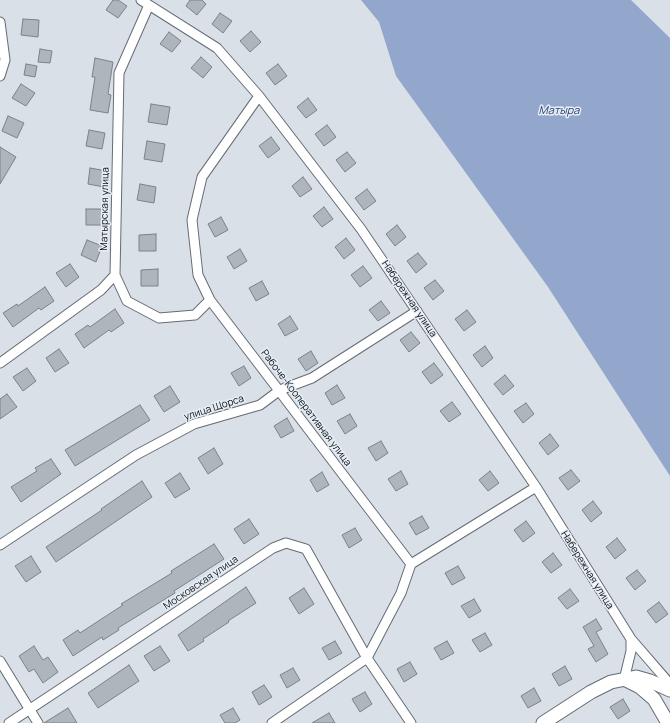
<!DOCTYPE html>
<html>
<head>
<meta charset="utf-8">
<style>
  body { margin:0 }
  canvas { display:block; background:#d9e0e8 }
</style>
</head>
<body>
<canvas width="670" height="723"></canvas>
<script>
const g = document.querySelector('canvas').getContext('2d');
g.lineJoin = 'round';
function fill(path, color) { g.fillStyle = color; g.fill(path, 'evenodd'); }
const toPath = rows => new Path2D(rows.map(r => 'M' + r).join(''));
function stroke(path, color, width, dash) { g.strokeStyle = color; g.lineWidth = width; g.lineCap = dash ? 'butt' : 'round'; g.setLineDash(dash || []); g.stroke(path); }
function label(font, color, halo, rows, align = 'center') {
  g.font = font + ' Manrope,sans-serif'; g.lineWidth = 3; g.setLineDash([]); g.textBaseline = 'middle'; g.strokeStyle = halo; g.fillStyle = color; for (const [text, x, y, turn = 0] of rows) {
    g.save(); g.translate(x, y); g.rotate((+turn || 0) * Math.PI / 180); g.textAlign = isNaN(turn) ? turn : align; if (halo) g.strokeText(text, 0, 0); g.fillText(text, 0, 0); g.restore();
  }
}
const water = toPath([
  [361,0,631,0,670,38,670,476,548,287,396,76,379,22]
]);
const building = toPath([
  [113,0,118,0,127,6,118,18,106,10,113,0],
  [190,0,202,0,206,4,197,15,186,6,190,0],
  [220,13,232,21,223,33,212,24,220,13],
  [23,19,39,20,38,37,21,35,23,19],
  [251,31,261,42,250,52,240,41,251,31],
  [169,32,181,41,172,52,160,44,169,32],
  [40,49,52,51,50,63,38,62,40,49],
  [201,57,212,67,203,78,191,68,201,57],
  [95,58,113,62,108,94,111,95,108,113,90,110,95,77,92,77,95,58],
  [26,64,37,66,35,77,24,75,26,64],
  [278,64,287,76,275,85,266,73,278,64],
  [21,84,35,93,26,106,12,98,21,84],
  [308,98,317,110,306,118,297,107,308,98],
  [151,104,170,107,167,125,148,122,151,104],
  [8,116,24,123,17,138,2,131,8,116],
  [327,125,336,137,324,146,315,134,327,125],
  [89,130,105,133,102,149,86,146,89,130],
  [271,137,280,149,268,158,259,146,271,137],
  [147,141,165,144,162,162,144,159,147,141],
  [0,147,16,157,0,184,0,147],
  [347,152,356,163,345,172,336,160,347,152],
  [90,168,107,171,104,187,88,184,90,168],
  [303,177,312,189,300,197,292,186,303,177],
  [140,184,156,187,154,203,137,200,140,184],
  [367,189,376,201,364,210,355,198,367,189],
  [324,207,333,219,322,227,313,216,324,207],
  [86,209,102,209,103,225,86,225,86,209],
  [221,217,228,230,215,237,208,224,221,217],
  [397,225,406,237,395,246,386,234,397,225],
  [156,234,156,251,139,251,139,235,156,234],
  [346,238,355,250,344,259,335,247,346,238],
  [87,240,102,246,96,262,81,255,87,240],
  [240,249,247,261,234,269,227,257,240,249],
  [418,253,427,264,416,273,407,261,418,253],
  [70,264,79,277,66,287,56,273,70,264],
  [363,266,372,278,360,287,351,275,363,266],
  [158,269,158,286,141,286,141,270,158,269],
  [435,280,444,291,433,300,424,288,435,280],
  [262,281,269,294,256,301,249,288,262,281],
  [45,287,54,301,41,310,39,308,13,327,3,313,17,304,18,306,45,287],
  [381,301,390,313,378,321,369,310,381,301],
  [115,309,124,323,111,332,109,330,84,348,75,334,88,325,90,327,115,309],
  [467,310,476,322,464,331,455,319,467,310],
  [290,316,298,329,285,336,278,324,290,316],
  [411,332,420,343,409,352,400,340,411,332],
  [485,346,493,358,482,367,473,355,485,346],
  [59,349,69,363,55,372,46,358,59,349],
  [311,351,318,363,306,371,298,359,311,351],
  [434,363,443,375,431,384,422,372,434,363],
  [244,366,251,378,239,386,231,373,244,366],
  [27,368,36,381,23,391,13,377,27,368],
  [505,375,514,386,503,395,494,384,505,375],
  [337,385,345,398,332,405,325,393,337,385],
  [170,386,180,402,164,412,154,396,170,386],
  [7,394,17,407,0,419,0,399,7,394],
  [452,402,461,414,449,422,440,411,452,402],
  [526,403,534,414,523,423,514,411,526,403],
  [140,405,150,420,75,466,65,450,140,405],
  [350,414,357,426,345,434,337,421,350,414],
  [287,418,294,431,281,438,274,426,287,418],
  [550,434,559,446,548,455,539,443,550,434],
  [381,441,388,453,376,461,368,448,381,441],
  [214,448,223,464,208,474,198,458,214,448],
  [51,459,61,474,21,502,11,487,37,471,35,468,51,459],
  [571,470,580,481,568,490,559,478,571,470],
  [401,471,408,484,396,491,388,479,401,471],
  [490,471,499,483,488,491,479,480,490,471],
  [322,472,329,485,317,492,310,480,322,472],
  [180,473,190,489,175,498,165,483,180,473],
  [142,481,152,497,56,562,46,547,102,510,101,509,142,481],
  [593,501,602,513,591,522,582,510,593,501],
  [422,516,429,528,416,535,409,523,422,516],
  [249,519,259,534,244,544,234,529,249,519],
  [526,521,535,533,523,542,514,530,526,521],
  [355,528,362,540,349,548,342,535,355,528],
  [617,538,626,550,615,559,606,547,617,538],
  [214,544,224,559,174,591,175,593,118,628,119,630,103,640,102,637,73,656,63,640,78,630,80,633,123,605,121,604,172,573,171,571,214,544],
  [553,553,562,565,551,573,542,562,553,553],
  [31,556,41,572,26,582,15,566,31,556],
  [458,566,465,578,452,585,445,573,458,566],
  [637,570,646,581,635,590,626,578,637,570],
  [246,587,256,603,228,621,229,622,203,639,204,641,188,651,178,635,246,587],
  [304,588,314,604,299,614,289,598,304,588],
  [570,589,579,601,567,609,558,598,570,589],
  [474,599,481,611,469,618,461,606,474,599],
  [659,602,668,614,656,623,647,611,659,602],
  [596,619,602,629,596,632,608,654,596,662,588,649,594,646,583,627,596,619],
  [485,633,492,645,480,652,472,640,485,633],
  [335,641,342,653,329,660,322,648,335,641],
  [447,641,454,653,441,660,434,648,447,641],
  [34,646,43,660,48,657,58,672,43,683,34,669,29,672,19,656,34,646],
  [160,646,170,661,154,671,144,656,160,646],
  [410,662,417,674,404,682,397,669,410,662],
  [129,665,139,681,98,708,88,693,129,665],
  [565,666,572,679,559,686,552,674,565,666],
  [293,668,300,680,287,688,280,675,293,668],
  [264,685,272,697,259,705,252,692,264,685],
  [534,688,541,701,528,708,521,696,534,688],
  [365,692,372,704,360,712,352,699,365,692],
  [623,699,630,711,618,719,610,707,623,699],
  [68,708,77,723,44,723,68,708],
  [233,708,240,720,235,723,225,723,220,715,233,708],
  [329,713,335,723,312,723,329,713]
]);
const street = toPath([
  [141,0,217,48,259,96,361,229,536,487,631,639,670,684],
  [0,22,5,60,0,76],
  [259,96,202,177,192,220,198,275,210,300,411,564,401,593,367,658,411,723],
  [115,275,127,301,159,318,195,315,210,300],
  [0,363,101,290,115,275,119,73,149,5],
  [0,545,136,455,194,424,260,405,280,390,312,378,417,311],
  [411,564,536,487],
  [0,661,38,723],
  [624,680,631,651,631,639],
  [9,723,273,548,286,543,306,549,367,658,272,723]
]);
const secondary = toPath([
  [626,680,640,687,654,699,668,723],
  [543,723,591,692,611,682,636,677,650,681,670,690]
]);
const streetNames = [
  ["Матырская улица",105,209,-89],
  ["Набережная улица",409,299,56],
  ["улица Щорса",214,408,-18],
  ["Рабоче-Кооперативная улица",306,408,53],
  ["Набережная улица",587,570,58],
  ["Московская улица",201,583,-34]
];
const waterNames = [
  ["Матыра",559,111]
];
fill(water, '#93a6cb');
fill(building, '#afb5bd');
stroke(building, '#7c8289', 1);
stroke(street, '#666c73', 11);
stroke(secondary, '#666c73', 15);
stroke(street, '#fff', 9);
stroke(secondary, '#fff', 13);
label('10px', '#0e1113', '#e6eef6', streetNames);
label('italic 11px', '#2c4374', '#e6eef6', waterNames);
</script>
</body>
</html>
